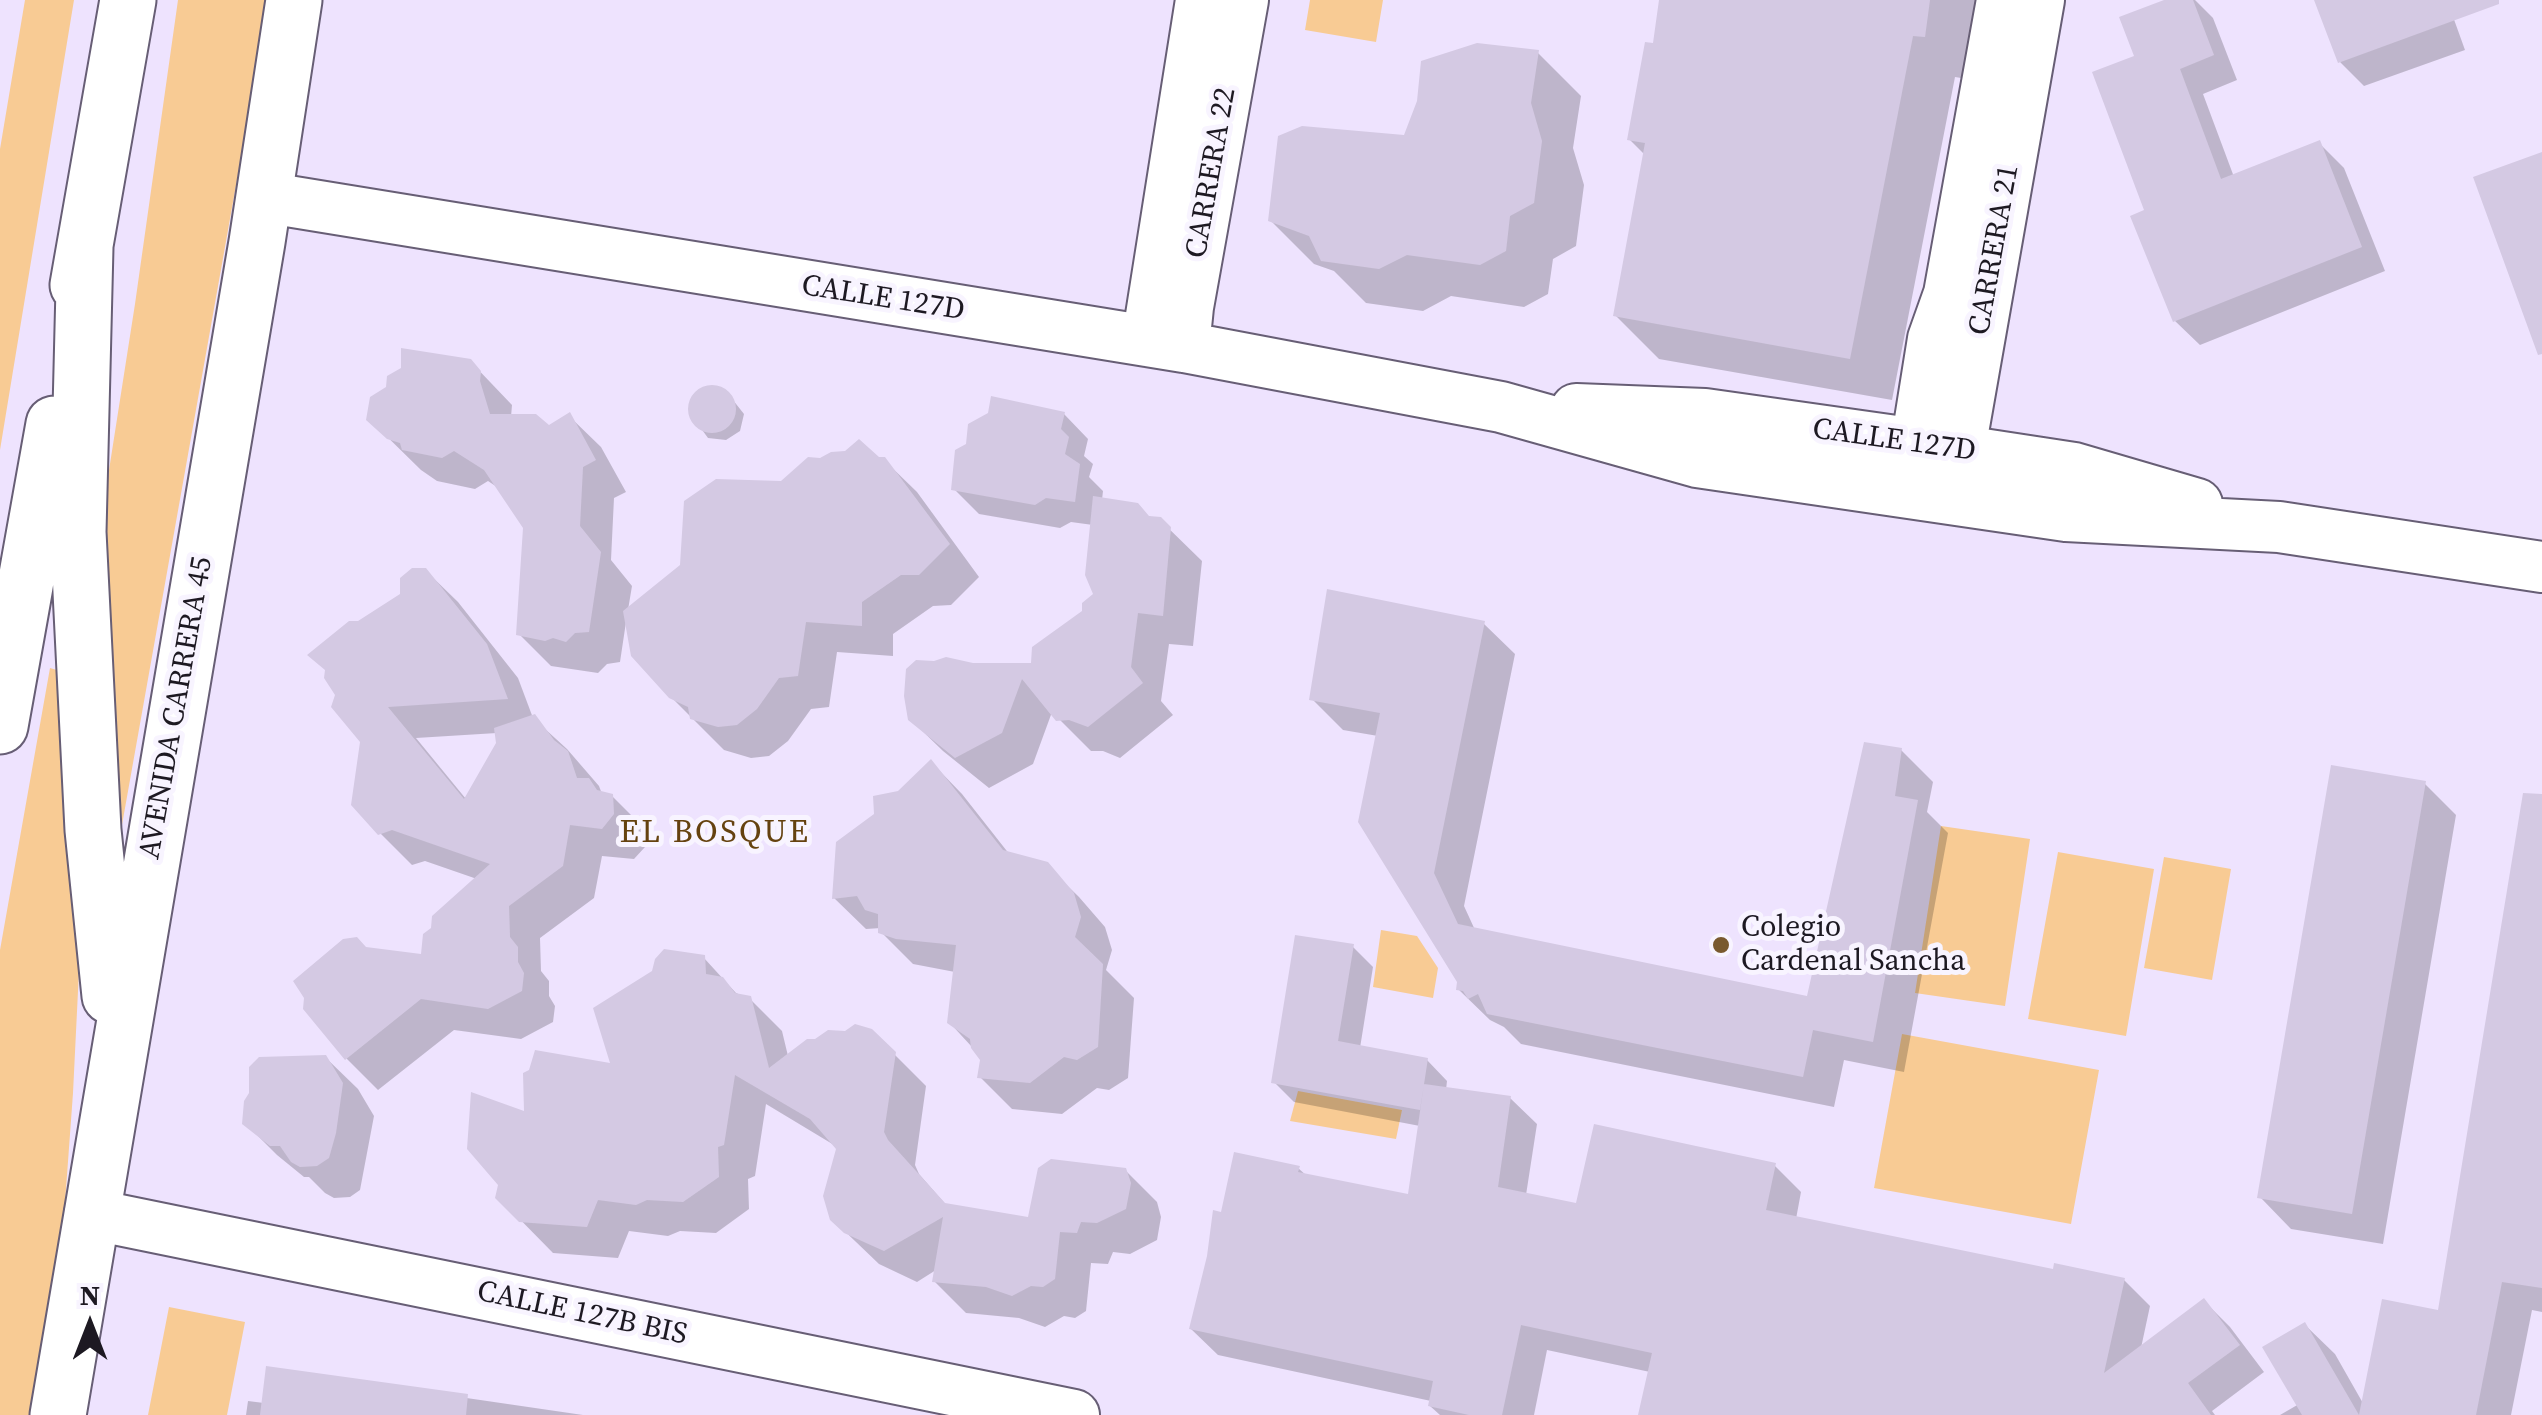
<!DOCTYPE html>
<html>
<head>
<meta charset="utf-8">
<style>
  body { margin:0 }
  #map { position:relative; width:2542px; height:1415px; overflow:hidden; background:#eee3fe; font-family:"Source Serif 4",serif }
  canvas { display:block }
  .north { position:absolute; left:40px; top:1275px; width:100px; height:100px; -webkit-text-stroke:8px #f8f4ff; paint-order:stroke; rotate:0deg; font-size:28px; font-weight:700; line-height:40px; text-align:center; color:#1d1922 }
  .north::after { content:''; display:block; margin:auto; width:35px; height:45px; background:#1d1922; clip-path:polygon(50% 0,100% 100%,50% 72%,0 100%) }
</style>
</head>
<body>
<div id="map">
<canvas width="2542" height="1415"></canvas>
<div class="north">N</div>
</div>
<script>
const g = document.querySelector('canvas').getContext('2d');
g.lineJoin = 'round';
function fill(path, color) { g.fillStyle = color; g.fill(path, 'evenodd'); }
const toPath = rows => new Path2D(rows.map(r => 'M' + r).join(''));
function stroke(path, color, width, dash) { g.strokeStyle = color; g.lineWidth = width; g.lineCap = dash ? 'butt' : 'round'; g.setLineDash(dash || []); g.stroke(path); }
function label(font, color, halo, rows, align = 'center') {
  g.font = font + ' "Source Serif 4",serif'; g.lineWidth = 10; g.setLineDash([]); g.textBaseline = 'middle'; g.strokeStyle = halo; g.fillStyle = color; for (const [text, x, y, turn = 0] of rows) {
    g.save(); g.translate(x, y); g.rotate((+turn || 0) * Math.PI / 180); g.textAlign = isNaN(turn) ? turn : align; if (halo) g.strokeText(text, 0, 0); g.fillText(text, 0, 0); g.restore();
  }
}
const green = toPath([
  [25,0,74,0,0,450,0,149],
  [178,0,269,0,120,836,94,566,135,304],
  [1310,0,1383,0,1376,42,1305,30],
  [50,668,60,671,80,950,73,1093,60,1271,32,1415,0,1415,0,950],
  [1941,826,2030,839,2005,1006,1915,993],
  [2058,852,2154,869,2126,1036,2028,1019],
  [2164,857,2231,869,2212,980,2144,968],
  [1381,930,1417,936,1438,968,1433,998,1373,987],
  [1902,1034,2099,1070,2071,1224,1874,1188],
  [1298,1091,1402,1110,1396,1139,1290,1121],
  [169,1307,245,1322,227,1415,148,1415]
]);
const shadow = toPath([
  [1661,0,1978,0,1967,79,1955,77,1892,400,1659,359,1616,316,1645,155,1629,139,1655,46],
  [2171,0,2195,0,2213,18,2237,80,2203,94,2234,177,2319,143,2344,168,2385,271,2200,345,2175,321,2147,211,2137,57],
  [2317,0,2447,0,2465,50,2364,86,2340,62],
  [1538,53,1581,96,1573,148,1584,185,1576,246,1553,259,1548,294,1524,307,1451,296,1423,311,1366,303,1334,271,1314,264,1271,221],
  [470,361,512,405,511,417,549,428,569,416,601,447,626,492,614,498,611,560,632,586,628,610,782,484,878,459,884,460,917,492,979,577,951,605,933,606,893,634,893,656,837,652,829,707,811,709,788,741,769,756,751,758,724,750,671,697,626,622,620,662,607,664,598,673,551,666,519,634,526,527,500,489,488,481,475,489,437,481,421,470,369,419],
  [709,387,725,390,744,414,740,431,726,440,708,438,689,412,694,394],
  [1064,414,1088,439,1084,456,1093,464,1089,477,1103,491,1102,500,1160,520,1202,561,1193,646,1169,644,1161,701,1173,715,1120,758,1103,751,1091,751,1052,712,1033,764,989,788,943,751,910,719,972,666,1034,666,1085,612,1096,595,1093,525,1071,522,1060,528,979,514,954,489],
  [425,570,458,602,518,678,533,718,567,749,599,786,602,794,612,796,644,828,645,847,634,859,602,856,594,898,540,938,541,971,549,981,549,996,555,1006,553,1022,521,1039,454,1030,378,1090,346,1058,366,950,424,957,477,879,425,861,412,865,380,833,362,741,359,624,403,595],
  [497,733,499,744,466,799,416,738],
  [1483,623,1515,654,1464,906,1475,930,1809,999,1901,750,1933,782,1927,812,1948,833,1904,1072,1844,1060,1834,1107,1521,1044,1504,1027,1490,1020,1458,989,1460,982,1378,736,1343,730,1312,699],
  [931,762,962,794,1010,855,1046,865,1079,897,1105,927,1112,950,1106,970,1134,998,1128,1078,1109,1090,1097,1088,1062,1114,1012,1109,980,1077,983,1059,949,1022,955,972,913,964,881,932,881,928,866,929,834,898,900,794],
  [2425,784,2456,815,2383,1244,2291,1229,2260,1197],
  [2542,821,2542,1312,2532,1310,2511,1415,2280,1415,2299,1404,2305,1325,2335,1354,2364,1405,2440,1313],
  [1353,947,1373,967,1360,1048,1427,1060,1447,1081,1446,1090,1510,1098,1537,1124,1526,1195,1578,1206,1775,1166,1801,1192,1796,1219,2055,1272,2124,1280,2150,1306,2141,1348,2204,1301,2230,1327,2264,1372,2212,1411,2215,1415,1641,1415,1650,1372,1547,1350,1534,1415,1440,1415,1430,1406,1431,1401,1218,1355,1191,1329,1223,1215,1298,1168,1307,1176,1410,1197,1420,1126,1294,1102,1274,1082],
  [704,958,736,993,750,999,782,1031,788,1056,871,1031,926,1086,915,1165,919,1174,947,1206,1030,1219,1125,1170,1157,1202,1161,1217,1157,1240,1130,1254,1113,1252,1108,1264,1091,1263,1086,1311,1075,1318,1064,1316,1045,1327,1019,1318,966,1313,934,1281,936,1270,917,1282,879,1264,832,1219,839,1148,766,1104,755,1176,748,1179,749,1209,716,1233,680,1231,668,1236,629,1231,618,1258,553,1253,498,1197,527,1114,614,1066],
  [325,1057,358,1089,374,1116,360,1190,350,1197,334,1198,325,1193,309,1177,304,1177,277,1155,245,1123],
  [268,1369,583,1415,246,1415,248,1401,264,1403]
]);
const building = toPath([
  [1659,0,1930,0,1925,37,1913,36,1850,359,1613,316,1645,143,1627,140,1645,42,1653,43],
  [2164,0,2193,0,2214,55,2180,69,2221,179,2320,140,2362,247,2173,322,2130,216,2144,210,2092,72,2134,56,2119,17],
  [2314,0,2499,0,2499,4,2338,63],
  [1477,43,1539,50,1531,103,1542,141,1534,203,1510,216,1506,251,1480,265,1407,255,1379,269,1321,261,1309,236,1268,221,1278,136,1302,126,1404,135,1417,101,1421,61],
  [2542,152,2542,354,2538,355,2473,177],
  [401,348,471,359,481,371,480,381,490,414,536,414,549,425,570,412,596,460,583,467,580,526,601,552,589,632,575,633,566,642,553,638,545,641,516,635,523,528,484,470,454,451,442,458,402,450,400,443,387,439,366,420,370,397,386,387,387,376,401,368],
  '688 409a24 24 0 1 1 48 0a24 24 0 1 1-48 0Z',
  [991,396,1065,412,1061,429,1069,437,1065,454,1080,464,1075,502,1046,498,1035,505,951,490,955,450,966,444,968,424,988,413],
  [859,439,879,457,885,457,950,544,919,575,901,575,862,602,862,626,806,622,798,676,779,678,757,709,737,725,718,727,690,719,688,707,669,698,631,656,623,611,680,565,684,501,716,479,781,481,808,457,820,458,831,452,845,451],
  [1093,496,1138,503,1149,516,1161,517,1171,527,1163,616,1138,613,1131,667,1143,683,1088,727,1069,720,1056,721,1022,679,1002,733,955,758,908,720,904,696,906,669,916,660,934,661,946,657,973,663,1031,663,1032,647,1082,611,1082,603,1093,594,1085,575],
  [412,568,426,568,487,644,508,699,388,707,464,799,496,743,494,728,535,714,554,740,568,751,577,778,589,778,597,790,613,794,614,814,602,829,570,825,563,866,509,906,510,937,518,947,518,962,524,973,522,991,488,1009,421,999,345,1060,303,1009,304,998,293,981,343,939,357,937,366,947,421,954,423,934,431,928,432,916,490,864,392,830,378,835,351,805,360,742,331,707,335,695,324,678,325,670,307,655,349,621,358,621,400,594,400,578],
  [1327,589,1485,621,1434,873,1458,924,1807,996,1864,742,1902,748,1895,796,1918,800,1873,1042,1813,1030,1803,1077,1487,1014,1478,994,1468,999,1463,991,1456,990,1457,982,1358,822,1380,713,1309,700],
  [931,759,1003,850,1048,862,1059,875,1074,893,1081,917,1075,937,1103,964,1098,1047,1077,1060,1064,1057,1030,1083,977,1078,980,1060,971,1048,970,1039,947,1023,956,945,896,939,878,933,878,914,865,910,857,896,832,899,836,842,874,814,873,796,898,791],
  [2331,765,2426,781,2352,1214,2257,1198],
  [2523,793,2542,794,2542,1288,2502,1282,2476,1415,2302,1415,2262,1347,2305,1322,2359,1415,2382,1299,2438,1310],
  [1295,935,1354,944,1338,1041,1428,1058,1420,1110,1271,1083],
  [664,949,705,955,706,974,723,977,735,993,751,996,769,1068,807,1039,815,1039,828,1030,845,1031,855,1024,872,1029,896,1052,884,1132,888,1140,945,1203,1028,1217,1038,1168,1051,1159,1126,1168,1131,1183,1126,1209,1097,1223,1081,1222,1077,1233,1060,1232,1055,1279,1043,1287,1031,1286,1012,1296,986,1287,932,1282,943,1217,884,1251,844,1233,830,1220,823,1196,836,1149,810,1119,735,1075,724,1145,718,1147,719,1177,683,1202,647,1200,636,1205,598,1200,587,1227,519,1222,495,1198,498,1185,467,1149,471,1092,524,1111,523,1073,529,1070,535,1050,610,1063,593,1008,652,971,655,959],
  [326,1055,343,1083,336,1133,329,1158,317,1166,300,1167,291,1162,280,1146,270,1146,242,1124,244,1101,249,1093,249,1067,259,1057],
  [1424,1084,1511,1096,1498,1187,1576,1203,1594,1124,1696,1146,1776,1163,1766,1210,2053,1269,2054,1263,2125,1278,2104,1373,2204,1298,2240,1345,2188,1383,2211,1415,1638,1415,1652,1353,1521,1325,1502,1415,1469,1415,1428,1406,1433,1381,1189,1329,1207,1256,1213,1210,1221,1212,1234,1152,1300,1166,1298,1172,1408,1194],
  [266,1366,468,1394,466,1415,260,1415]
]);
const street = toPath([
  [263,197,1184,347,1501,407,1697,462,2066,516,2279,527,2542,567],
  [1147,341,1201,0],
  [1184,347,1188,307,1243,0],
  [1576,409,1705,414,1917,444,2074,468,2197,504],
  [1911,476,1933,339,1949,294,2002,0],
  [1954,483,2039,0],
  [90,1214,1074,1415]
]);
const highway = toPath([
  [85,247,78,532,93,830,110,996],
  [78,285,128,0],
  [0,726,54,424],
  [58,1415,257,242,294,0]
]);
const markers = [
  [1721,945,10,"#79592f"]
];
const streetNames = [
  ["CARRERA 22",1212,173,-80],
  ["CARRERA 21",1995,250,-80],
  ["CALLE 127D",883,299,9],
  ["CALLE 127D",1894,441,8],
  ["AVENIDA CARRERA 45",177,708,-80],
  ["CALLE 127B BIS",582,1314,12]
];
const poiNames = [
  ["Colegio",1741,928],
  ["Cardenal Sancha",1741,962]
];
const neighbourhoodNames = [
  ["EL BOSQUE",715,834]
];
fill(green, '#f8cb94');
fill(shadow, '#0003');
fill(building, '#d4c9e3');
stroke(street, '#675e75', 54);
stroke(highway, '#675e75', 59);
stroke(street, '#fff', 50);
stroke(highway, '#fff', 55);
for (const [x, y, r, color] of markers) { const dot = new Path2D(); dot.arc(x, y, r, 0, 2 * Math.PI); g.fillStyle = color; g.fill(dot); stroke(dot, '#f8f4ff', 4); }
label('30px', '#1d1922', '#f8f4ff', streetNames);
label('30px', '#1d1922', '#f8f4ff', poiNames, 'left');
g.letterSpacing = '2.5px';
label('32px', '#65420f', '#f8f4ff', neighbourhoodNames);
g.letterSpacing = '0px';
</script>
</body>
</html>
